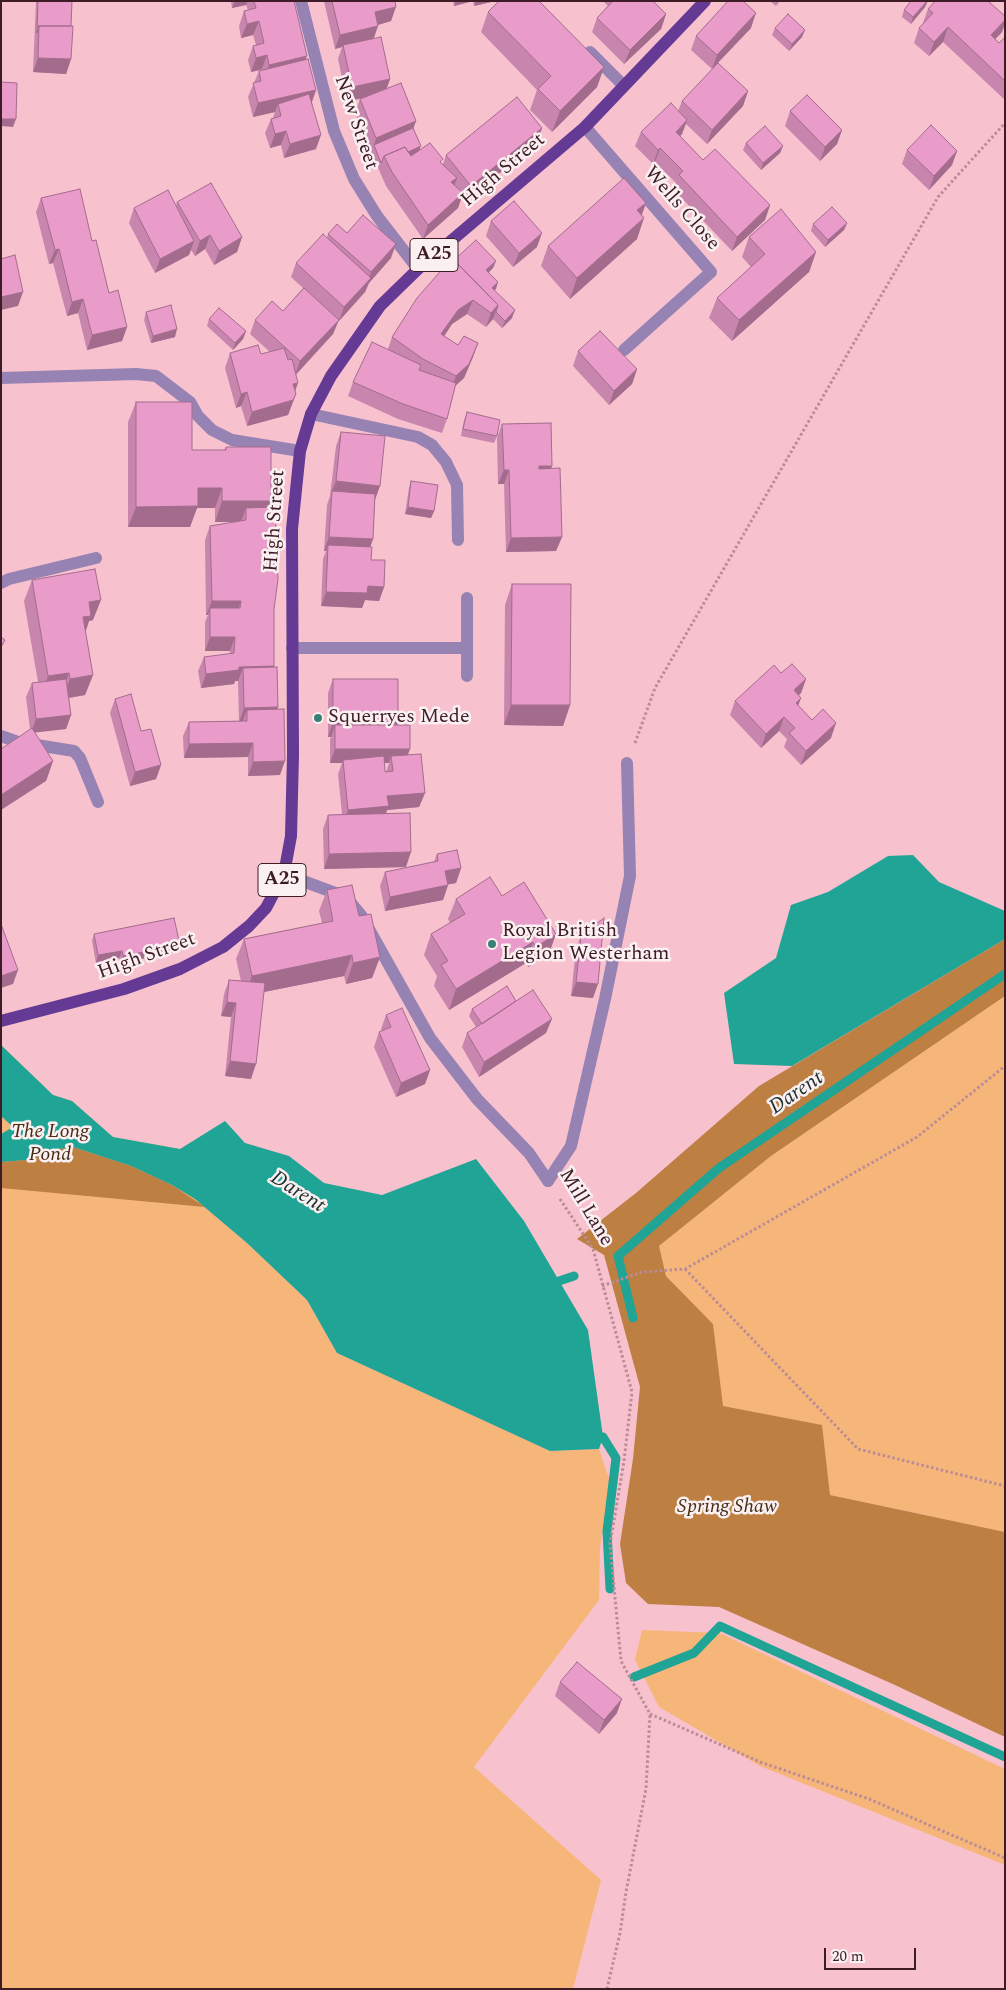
<!DOCTYPE html>
<html>
<head>
<meta charset="utf-8">
<style>
  body { margin:0 }
  #map { position:relative; width:1006px; height:1990px; overflow:hidden; background:#f8c1ce; font-family:Spectral,serif }
  canvas { display:block }
  .frame { position:absolute; inset:0; border:2px solid #3e1c26; pointer-events:none }
  .scale { position:absolute; left:824px; top:1948px; width:92px; height:22px; box-sizing:border-box; border:2px solid #3e1c26; border-top:0; padding-left:6px; font-size:15px; line-height:18px; white-space:nowrap; color:#3e1c26; -webkit-text-stroke:4px #faf0f2; paint-order:stroke }
</style>
</head>
<body>
<div id="map">
<canvas width="1006" height="1990"></canvas>
<div class="frame"></div>
<div class="scale">20 m</div>
</div>
<script>
const g = document.querySelector('canvas').getContext('2d');
g.lineJoin = 'round';
function fill(path, color) { g.fillStyle = color; g.fill(path, 'evenodd'); }
const toPath = rows => new Path2D(rows.map(r => 'M' + r).join(''));
function stroke(path, color, width, dash) { g.strokeStyle = color; g.lineWidth = width; g.lineCap = dash ? 'butt' : 'round'; g.setLineDash(dash || []); g.stroke(path); }
function label(font, color, halo, rows, align = 'center') {
  g.font = font + ' Spectral,serif'; g.lineWidth = 5; g.setLineDash([]); g.textBaseline = 'middle'; g.strokeStyle = halo; g.fillStyle = color; for (const [text, x, y, turn = 0] of rows) {
    g.save(); g.translate(x, y); g.rotate((+turn || 0) * Math.PI / 180); g.textAlign = isNaN(turn) ? turn : align; if (halo) g.strokeText(text, 0, 0); g.fillText(text, 0, 0); g.restore();
  }
}
const green = toPath([
  [1005,996,1005,1532,830,1495,821,1425,722,1406,713,1324,666,1276,659,1246,771,1156],
  [1,1045,53,1095,72,1101,113,1137,180,1149,205,1207,247,1243,307,1300,337,1353,550,1451,599,1449,611,1484,600,1547,599,1600,474,1767,601,1880,573,1989,1,1989],
  [642,1630,720,1633,1005,1769,1005,1865,760,1766,659,1707,635,1660]
]);
const forest = toPath([
  [1005,939,1005,996,771,1156,659,1246,666,1276,713,1324,723,1406,822,1425,830,1495,1005,1532,1005,1737,895,1685,719,1607,648,1604,626,1583,620,1544,633,1459,640,1387,604,1255,577,1239,636,1193,759,1086],
  [70,1146,131,1166,172,1185,205,1207,1,1188,1,1162,26,1160]
]);
const water = toPath([
  [913,855,939,882,1005,911,1005,939,792,1066,734,1064,724,993,776,958,791,905,828,892,888,856],
  [1,1045,53,1095,72,1101,113,1137,180,1149,225,1121,245,1143,289,1156,324,1183,382,1195,476,1159,524,1221,588,1330,603,1437,599,1449,550,1451,337,1353,307,1300,247,1243,195,1199,172,1185,131,1166,70,1146,26,1160,1,1162,1,1134,13,1127,1,1116]
]);
const stream = toPath([
  [550,1284,574,1276],
  [633,1318,618,1256,719,1168,1005,974],
  [603,1437,616,1458,607,1531,610,1589],
  [634,1677,694,1653,720,1626,1005,1757]
]);
const path = toPath([
  [635,743,655,688,938,197,1005,123],
  [560,1199,593,1249,632,1392,624,1461,610,1544,621,1661,650,1714],
  [685,1269,858,1449,1005,1486],
  [602,1286,642,1272,685,1269,917,1137,1005,1066],
  [650,1714,760,1762,869,1799,1005,1858],
  [607,1989,620,1933,626,1892,646,1789,650,1714]
]);
const service = toPath([
  [467,598,467,676],
  [292,648,467,648],
  [1,736,18,742,74,751,80,758,98,802],
  [548,1181,571,1146,605,999,630,876,627,763]
]);
const minor = toPath([
  [301,1,334,131,354,179,377,216,418,269],
  [590,52,623,85],
  [585,127,711,272,624,350],
  [1,378,136,374,156,376,190,402,198,416,212,430,232,440,300,451],
  [311,414,418,437,432,445,446,462,457,485,458,540],
  [1,583,9,579,96,558],
  [284,874,346,897,361,915,430,1038,477,1099,529,1153,548,1181]
]);
const primary = toPath([
  [1,1021,124,989,180,969,223,947,249,926,266,908,284,874,291,836,293,755,292,529,300,451,311,414,331,376,380,306,418,269,585,127,705,1]
]);
const wall = toPath([
  [36,1,72,1,71,26,71,59,66,74,33,72],
  [231,1,294,1,305,59,316,90,312,102,316,149,284,158,281,145,270,148,265,133,271,119,273,118,275,112,253,117,248,97,259,71,262,70,251,72,248,60,253,46,256,45,253,35,241,38,239,26,244,11,248,10,246,5,232,8],
  [324,1,395,1,391,21,378,25,374,38,390,79,387,88,416,121,413,128,420,150,443,164,446,155,542,128,537,143,466,200,462,196,458,208,423,239,386,186,379,170,355,113,360,99,347,101,338,59,342,47,335,49],
  [453,1,495,1,474,6,473,1,454,6],
  [604,1,653,1,666,14,661,29,624,64,592,32,597,18,608,6,604,2],
  [770,1,780,1,776,6],
  [925,7,911,24,902,17,904,10],
  [928,9,1002,32,995,39,999,43,1005,37,1005,100,943,42,929,56,914,43,919,28,923,24,923,23],
  [488,12,604,67,597,87,552,132,530,110,537,90,481,32],
  [751,28,712,69,691,50,696,36],
  [775,28,802,37,789,51,772,35],
  [748,91,743,106,707,144,686,124,682,134,680,136,703,160,770,205,765,220,732,251,674,190,676,183,655,162,653,164,635,146,641,132,678,111,682,101],
  [790,111,842,130,837,144,820,161,785,126],
  [746,143,783,146,780,153,761,170,743,150],
  [907,150,957,151,952,165,929,190,902,164],
  [41,198,92,241,109,293,127,327,122,341,87,350,78,313,67,316,53,263,49,264,36,212],
  [177,202,242,237,237,252,214,265,205,249,195,256,191,250,189,255,155,273,129,223,134,208,176,206],
  [646,203,642,215,637,239,570,299,541,266,548,246],
  [491,221,537,247,513,267,486,236],
  [847,223,844,230,825,247,811,231,813,224],
  [347,233,391,258,369,283,365,292,339,321,338,321,333,334,296,375,295,391,296,394,288,415,247,426,241,406,236,408,225,368,230,353,261,354,270,352,250,334,255,320,283,311,303,288,291,277,296,263,327,238,328,234],
  [749,237,816,252,809,272,732,341,709,318,717,298,751,267,742,257],
  [454,260,496,261,493,268,489,272,496,289,494,290,512,318,502,328,493,319,486,327,467,314,452,324,444,336,458,345,478,343,473,357,464,378,455,386,447,419,442,433,398,419,348,396,353,382,388,349,392,337],
  [146,312,175,337,151,343,144,320],
  [209,319,246,331,243,339,233,350,207,326],
  [578,351,637,369,632,384,609,405,573,366],
  [136,402,192,450,224,450,226,447,271,501,269,507,274,609,274,667,278,707,278,709,280,775,248,776,248,757,184,758,183,736,189,722,239,721,238,682,238,681,235,681,234,684,201,688,198,671,204,657,230,654,230,651,205,651,205,622,208,615,206,615,205,540,210,526,234,522,215,522,215,508,197,508,190,527,128,527,128,422],
  [467,413,497,436,494,443,461,436,464,420],
  [502,424,551,469,562,537,556,551,506,552,504,484,498,484,497,438],
  [341,432,375,500,373,539,370,547,371,560,384,587,379,601,365,600,362,608,321,606,323,559,326,551,324,551,327,505,330,496,336,446],
  [411,481,434,511,431,518,405,514,409,488],
  [32,580,93,620,89,621,85,633,93,675,85,695,69,698,71,715,66,729,34,732,53,761,46,781,30,729,26,697,32,683,38,682,24,601],
  [512,584,570,705,563,726,504,725,505,605],
  [781,673,806,679,801,693,799,695,798,706,812,720,831,738,801,765,784,747,787,739,779,731,761,748,730,715,735,701],
  [333,679,398,722,397,725,408,755,425,793,419,807,387,810,386,813,406,867,324,869,323,829,328,815,342,814,338,774,342,763,330,763,330,740,331,737,328,737,328,693],
  [384,763,389,763,386,772,385,772],
  [115,699,141,731,161,765,156,779,130,786,110,713],
  [437,854,461,868,456,883,448,884,448,885,443,900,385,911,380,886,385,872,434,862],
  [327,890,359,916,380,957,372,978,346,984,344,976,264,992,251,1079,225,1076,231,1017,221,1016,224,994,229,980,241,981,236,959,244,939,322,923,319,911],
  [502,896,549,954,528,967,526,963,449,1010,434,986,437,976,424,955,431,934,450,923,448,919,456,899],
  [94,934,177,952,120,963,119,958,96,963,92,941],
  [581,935,593,998,571,996,576,949],
  [516,1001,546,1033,479,1077,462,1047,467,1033,476,1027,469,1016,472,1009],
  [386,1015,430,1070,425,1084,396,1097,374,1047,379,1032,382,1031,381,1029],
  [560,1682,617,1713,599,1734,555,1696]
]);
const shadedWall = toPath([
  [235,1,248,1,246,5,232,8],
  [456,1,473,1,454,6],
  [476,1,495,1,474,6],
  [927,1,928,1,925,7,911,24,913,17],
  [396,7,391,21,370,27,375,12],
  [756,13,751,28,712,69,717,55],
  [666,14,661,29,624,64,630,50],
  [1005,20,1005,24,1002,32,985,50,991,35],
  [259,21,253,35,241,38,247,24],
  [378,26,373,40,343,45,342,47,335,49,340,35],
  [948,27,943,42,929,56,934,42],
  [805,30,802,37,789,51,792,44],
  [267,55,262,69,251,72,256,58],
  [307,56,302,70,264,79,269,65],
  [38,58,71,59,66,74,33,72],
  [604,67,597,87,552,132,560,111],
  [390,79,385,93,347,101,352,87],
  [316,90,311,104,278,104,275,112,253,117,258,103],
  [748,91,743,106,707,144,712,130],
  [1,119,16,119,13,127,1,126],
  [687,120,682,134,671,146,676,132],
  [416,121,411,135,374,145,376,138],
  [542,128,537,143,466,200,471,186],
  [842,130,837,144,820,161,825,147],
  [286,131,281,145,270,148,275,134],
  [321,135,316,149,284,158,290,144],
  [421,146,418,153,389,166,386,161],
  [783,146,780,153,761,170,763,163],
  [660,148,655,162,653,164,658,150],
  [957,151,952,165,929,190,934,176],
  [457,178,452,192,451,182],
  [463,193,458,208,423,239,428,225],
  [646,203,638,224,644,218,637,239,570,299,577,278,637,210],
  [770,205,765,220,732,251,737,237],
  [847,223,844,230,825,247,828,240],
  [542,233,537,247,513,267,519,253],
  [210,235,205,249,195,256,200,241],
  [242,237,237,252,214,265,219,251],
  [194,241,189,255,155,273,160,259],
  [396,244,391,258,369,283,365,292,339,321,344,307,368,281,371,272],
  [59,249,53,263,49,264,55,250],
  [816,252,809,272,732,341,739,320],
  [496,261,493,268,484,277,486,270],
  [498,282,496,289,489,295,492,288],
  [23,292,18,306,1,310,1,297],
  [83,299,78,313,67,316,72,302],
  [473,300,467,314,452,324,436,349,441,334,458,310],
  [498,305,493,319,486,327,491,313],
  [515,310,512,318,502,328,505,321],
  [339,320,333,334,295,375,300,361],
  [127,327,122,341,87,350,92,335],
  [177,329,175,337,151,343,153,336],
  [246,331,243,339,233,350,235,343],
  [478,343,473,357,464,378,451,390,456,376],
  [637,369,632,384,609,405,614,391],
  [298,383,293,397,293,384],
  [247,392,241,406,236,408,241,394],
  [296,394,288,415,247,426,252,412],
  [539,466,552,466,547,480,533,480],
  [504,470,509,470,504,484,498,484],
  [336,481,380,486,375,500,332,491],
  [198,488,222,488,215,508,197,508,190,527,128,527,136,507],
  [222,501,271,501,263,522,246,520,246,508,241,522,215,522],
  [408,507,434,511,431,518,405,514],
  [329,537,373,539,368,553,328,545,326,551,324,551],
  [562,537,556,551,506,552,511,538],
  [368,586,384,587,379,601,365,600,362,608,321,606,326,592],
  [101,600,93,620,89,621,84,636,75,638,89,602],
  [212,601,241,601,236,615,210,608,208,615,206,615],
  [210,637,235,637,230,651,205,651],
  [274,666,269,680,243,668,238,681,235,681,234,684,201,688,206,674,239,667],
  [69,673,61,693,41,697,48,676],
  [93,675,85,695,62,699,70,679],
  [806,679,801,693,789,705,794,690],
  [801,698,796,712,796,703],
  [511,705,570,705,563,726,504,725],
  [278,707,273,722,247,721,247,710,242,723,239,723,244,708],
  [71,715,66,729,31,733,36,719],
  [784,717,779,731,761,748,766,734],
  [333,722,398,722,393,737,335,725,331,737,328,737],
  [836,723,831,738,801,765,806,751],
  [253,743,248,757,184,758,189,744],
  [335,749,410,749,405,763,391,756,389,763,344,763,343,760,342,763,330,763],
  [53,761,46,781,1,810,1,795],
  [285,761,280,775,248,776,253,762],
  [161,765,156,779,130,786,135,772],
  [425,793,419,807,387,810,384,820,343,824,348,810,387,796],
  [411,852,406,867,324,869,329,854],
  [461,868,456,883,440,886,445,871],
  [448,885,443,900,385,911,390,897],
  [556,934,549,954,528,967,536,947],
  [533,942,526,963,449,1010,456,989],
  [180,945,177,952,120,963,123,956],
  [122,951,119,958,96,963,98,955],
  [352,955,344,976,244,996,252,976],
  [380,957,372,978,346,984,353,963],
  [18,970,13,984,1,988,1,976],
  [576,982,598,984,593,998,571,996],
  [227,1002,236,1003,231,1017,221,1016],
  [552,1019,546,1033,479,1077,484,1062],
  [230,1061,256,1064,251,1079,225,1076],
  [430,1070,425,1084,396,1097,401,1083],
  [622,1699,617,1713,599,1734,604,1720]
]);
const building = toPath([
  [38,1,72,1,71,26,39,26,37,33,38,1],
  [254,1,294,1,307,56,269,65,267,55,256,58,253,46,264,43,259,21,247,24,244,11,256,8,254,1],
  [332,1,395,1,396,7,375,12,378,26,340,35,332,1],
  [499,1,539,1,604,67,560,111,538,89,551,76,488,12,499,1],
  [613,1,653,1,666,14,630,50,597,18,613,1],
  [728,1,743,1,756,13,717,55,696,36,728,1],
  [911,1,927,1,913,17,904,10,911,1],
  [935,1,988,1,1005,16,1005,20,991,35,999,43,1005,37,1005,81,948,27,934,42,919,28,933,13,928,9,935,1],
  [788,14,805,30,792,44,775,28,788,14],
  [39,26,73,26,71,59,38,58,39,26],
  [381,37,390,79,352,87,343,45,381,37],
  [308,59,316,90,258,103,253,83,261,81,259,71,308,59],
  [718,63,748,91,712,130,682,101,718,63],
  [1,82,17,83,16,119,1,119,1,82],
  [401,83,416,121,376,138,360,99,401,83],
  [309,94,321,135,290,144,286,131,275,134,271,119,281,116,278,104,309,94],
  [807,95,842,130,825,147,790,111,807,95],
  [517,97,542,128,471,186,446,155,517,97],
  [671,103,687,120,676,132,703,160,715,149,770,205,737,237,679,175,683,171,660,148,658,150,641,132,671,103],
  [931,125,957,151,934,176,907,150,931,125],
  [765,126,783,146,763,163,746,143,765,126],
  [413,128,421,146,408,152,405,147,384,156,381,163,374,145,413,128],
  [430,143,443,159,440,162,457,178,451,182,463,193,428,225,392,172,384,156,405,147,411,156,430,143],
  [624,178,646,203,637,210,644,218,577,278,548,246,624,178],
  [211,183,242,237,219,251,210,235,200,241,177,202,211,183],
  [80,189,92,241,96,240,109,293,118,290,127,327,92,335,83,299,72,302,59,249,55,250,41,198,80,189],
  [168,190,194,241,160,259,134,208,168,190],
  [514,201,542,233,519,253,491,221,514,201],
  [832,207,847,223,828,240,813,224,832,207],
  [781,209,816,252,739,320,717,298,765,254,749,237,781,209],
  [363,215,396,244,371,272,328,234,337,224,347,233,363,215],
  [323,234,371,278,344,307,296,263,323,234],
  [476,240,496,261,486,270,498,282,492,288,515,310,505,321,496,312,498,305,454,260,476,240],
  [15,255,23,292,1,297,1,259,15,255],
  [452,258,498,305,491,313,473,300,458,310,441,334,458,345,464,336,478,343,469,364,456,376,423,359,392,337,417,298,452,258],
  [304,288,339,320,300,361,255,320,272,301,283,311,304,288],
  [171,305,177,329,153,336,146,312,171,305],
  [219,308,246,331,235,343,209,319,219,308],
  [600,331,637,369,614,391,578,351,600,331],
  [372,342,421,365,419,370,456,383,447,419,403,404,353,382,372,342],
  [258,345,261,354,284,348,288,360,292,359,298,383,293,384,296,394,293,400,252,412,247,392,241,394,230,353,258,345],
  [136,402,192,402,192,450,226,450,226,447,271,447,271,501,222,501,222,488,198,488,198,506,136,507,136,402],
  [467,412,500,420,497,436,463,429,467,412],
  [551,423,552,466,539,466,539,469,560,468,562,537,511,538,509,470,504,470,502,424,551,423],
  [341,432,385,436,380,486,336,481,341,432],
  [411,481,438,485,434,511,408,507,411,481],
  [332,491,375,494,373,539,329,537,332,491],
  [275,507,278,579,274,609,274,666,239,667,239,670,206,674,204,657,234,653,235,637,210,637,210,608,240,608,241,601,212,601,210,526,246,520,246,508,275,507],
  [328,545,372,547,371,560,385,560,384,587,368,586,367,593,326,592,328,545],
  [95,569,101,600,89,602,91,616,83,617,93,675,70,679,69,673,48,676,32,580,95,569],
  [512,584,571,584,570,705,511,705,512,584],
  [1,637,5,640,1,647,1,637],
  [792,664,806,679,794,690,801,698,796,703,812,720,823,709,836,723,806,751,789,733,795,728,784,717,766,734,735,701,774,665,781,673,792,664],
  [277,667,278,707,244,708,243,668,277,667],
  [66,679,71,715,36,719,32,683,66,679],
  [333,679,398,679,398,722,333,722,333,679],
  [131,694,141,731,151,729,161,765,135,772,115,699,131,694],
  [284,709,285,761,253,762,253,743,189,744,189,722,247,721,247,710,284,709],
  [335,725,410,725,410,749,335,749,335,725],
  [32,728,53,761,1,795,1,749,32,728],
  [421,754,425,793,387,796,389,806,348,810,343,760,384,756,385,772,393,771,391,756,421,754],
  [410,813,411,852,329,854,328,815,410,813],
  [457,850,461,868,445,871,448,885,390,897,385,872,438,861,437,854,457,850],
  [490,877,502,896,524,882,556,934,536,947,533,942,456,989,441,965,448,961,431,934,465,914,456,899,490,877],
  [352,885,359,916,371,914,380,957,353,963,352,955,252,976,244,939,333,921,327,890,352,885],
  [174,918,180,945,123,956,122,951,98,955,94,934,174,918],
  [604,918,598,984,576,982,581,935,604,918],
  [1,924,18,970,1,976,1,924],
  [229,980,265,983,256,1064,230,1061,236,1003,227,1002,229,980],
  [507,986,516,1001,482,1024,472,1009,507,986],
  [533,990,552,1019,484,1062,467,1033,533,990],
  [402,1008,430,1070,401,1083,379,1032,391,1027,386,1015,402,1008],
  [577,1662,622,1699,604,1720,560,1682,577,1662]
]);
const markers = [
  [318,718,5,"#397f75"],
  [492,944,5,"#397f75"]
];
const shields = [
  [434,255,48],
  [282,880,48]
];
const shieldNames = [
  ["A25",434,255],
  ["A25",282,880]
];
const streetNames = [
  ["New Street",355,123,71],
  ["High Street",504,171,-40],
  ["Wells Close",681,209,49],
  ["High Street",276,521,-86],
  ["High Street",147,957,-20],
  ["Mill Lane",585,1208,59]
];
const poiNames = [
  ["Squerryes Mede",328,718],
  ["Royal British",502,932],
  ["Legion Westerham",502,955]
];
const parkNames = [
  ["The Long",50,1133],
  ["Pond",50,1156],
  ["Spring Shaw",727,1508]
];
const waterNames = [
  ["Darent",797,1094,-34],
  ["Darent",297,1193,32]
];
fill(green, '#f7b679');
fill(forest, '#bd7f42');
fill(water, '#20a495');
stroke(stream, '#20a495', 9);
stroke(path, '#bb8b97', 3, [2.5, 2.5]);
stroke(service, '#9682b3', 12);
stroke(minor, '#9682b3', 12);
stroke(primary, '#653a94', 12);
fill(wall, '#c885ae');
fill(shadedWall, '#a36c8d');
fill(building, '#e99bca');
stroke(building, '#a36c8d', 1);
for (const [x, y, r, color] of markers) { const dot = new Path2D(); dot.arc(x, y, r, 0, 2 * Math.PI); g.fillStyle = color; g.fill(dot); stroke(dot, '#faf0f2', 2); }
for (const [x, y, w] of shields) { const box = new Path2D(); box.roundRect(x - w / 2, y - 16.5, w, 33, 4); g.fillStyle = '#faf0f2'; g.fill(box); stroke(box, '#3e1c26', 1); }
label('bold 19px', '#3e1c26', null, shieldNames);
label('20px', '#3e1c26', '#faf0f2', streetNames);
label('20px', '#3e1c26', '#faf0f2', poiNames, 'left');
label('italic 20px', '#472c12', '#faf0f2', parkNames);
label('italic 21px', '#192e2a', '#faf0f2', waterNames);
</script>
</body>
</html>
